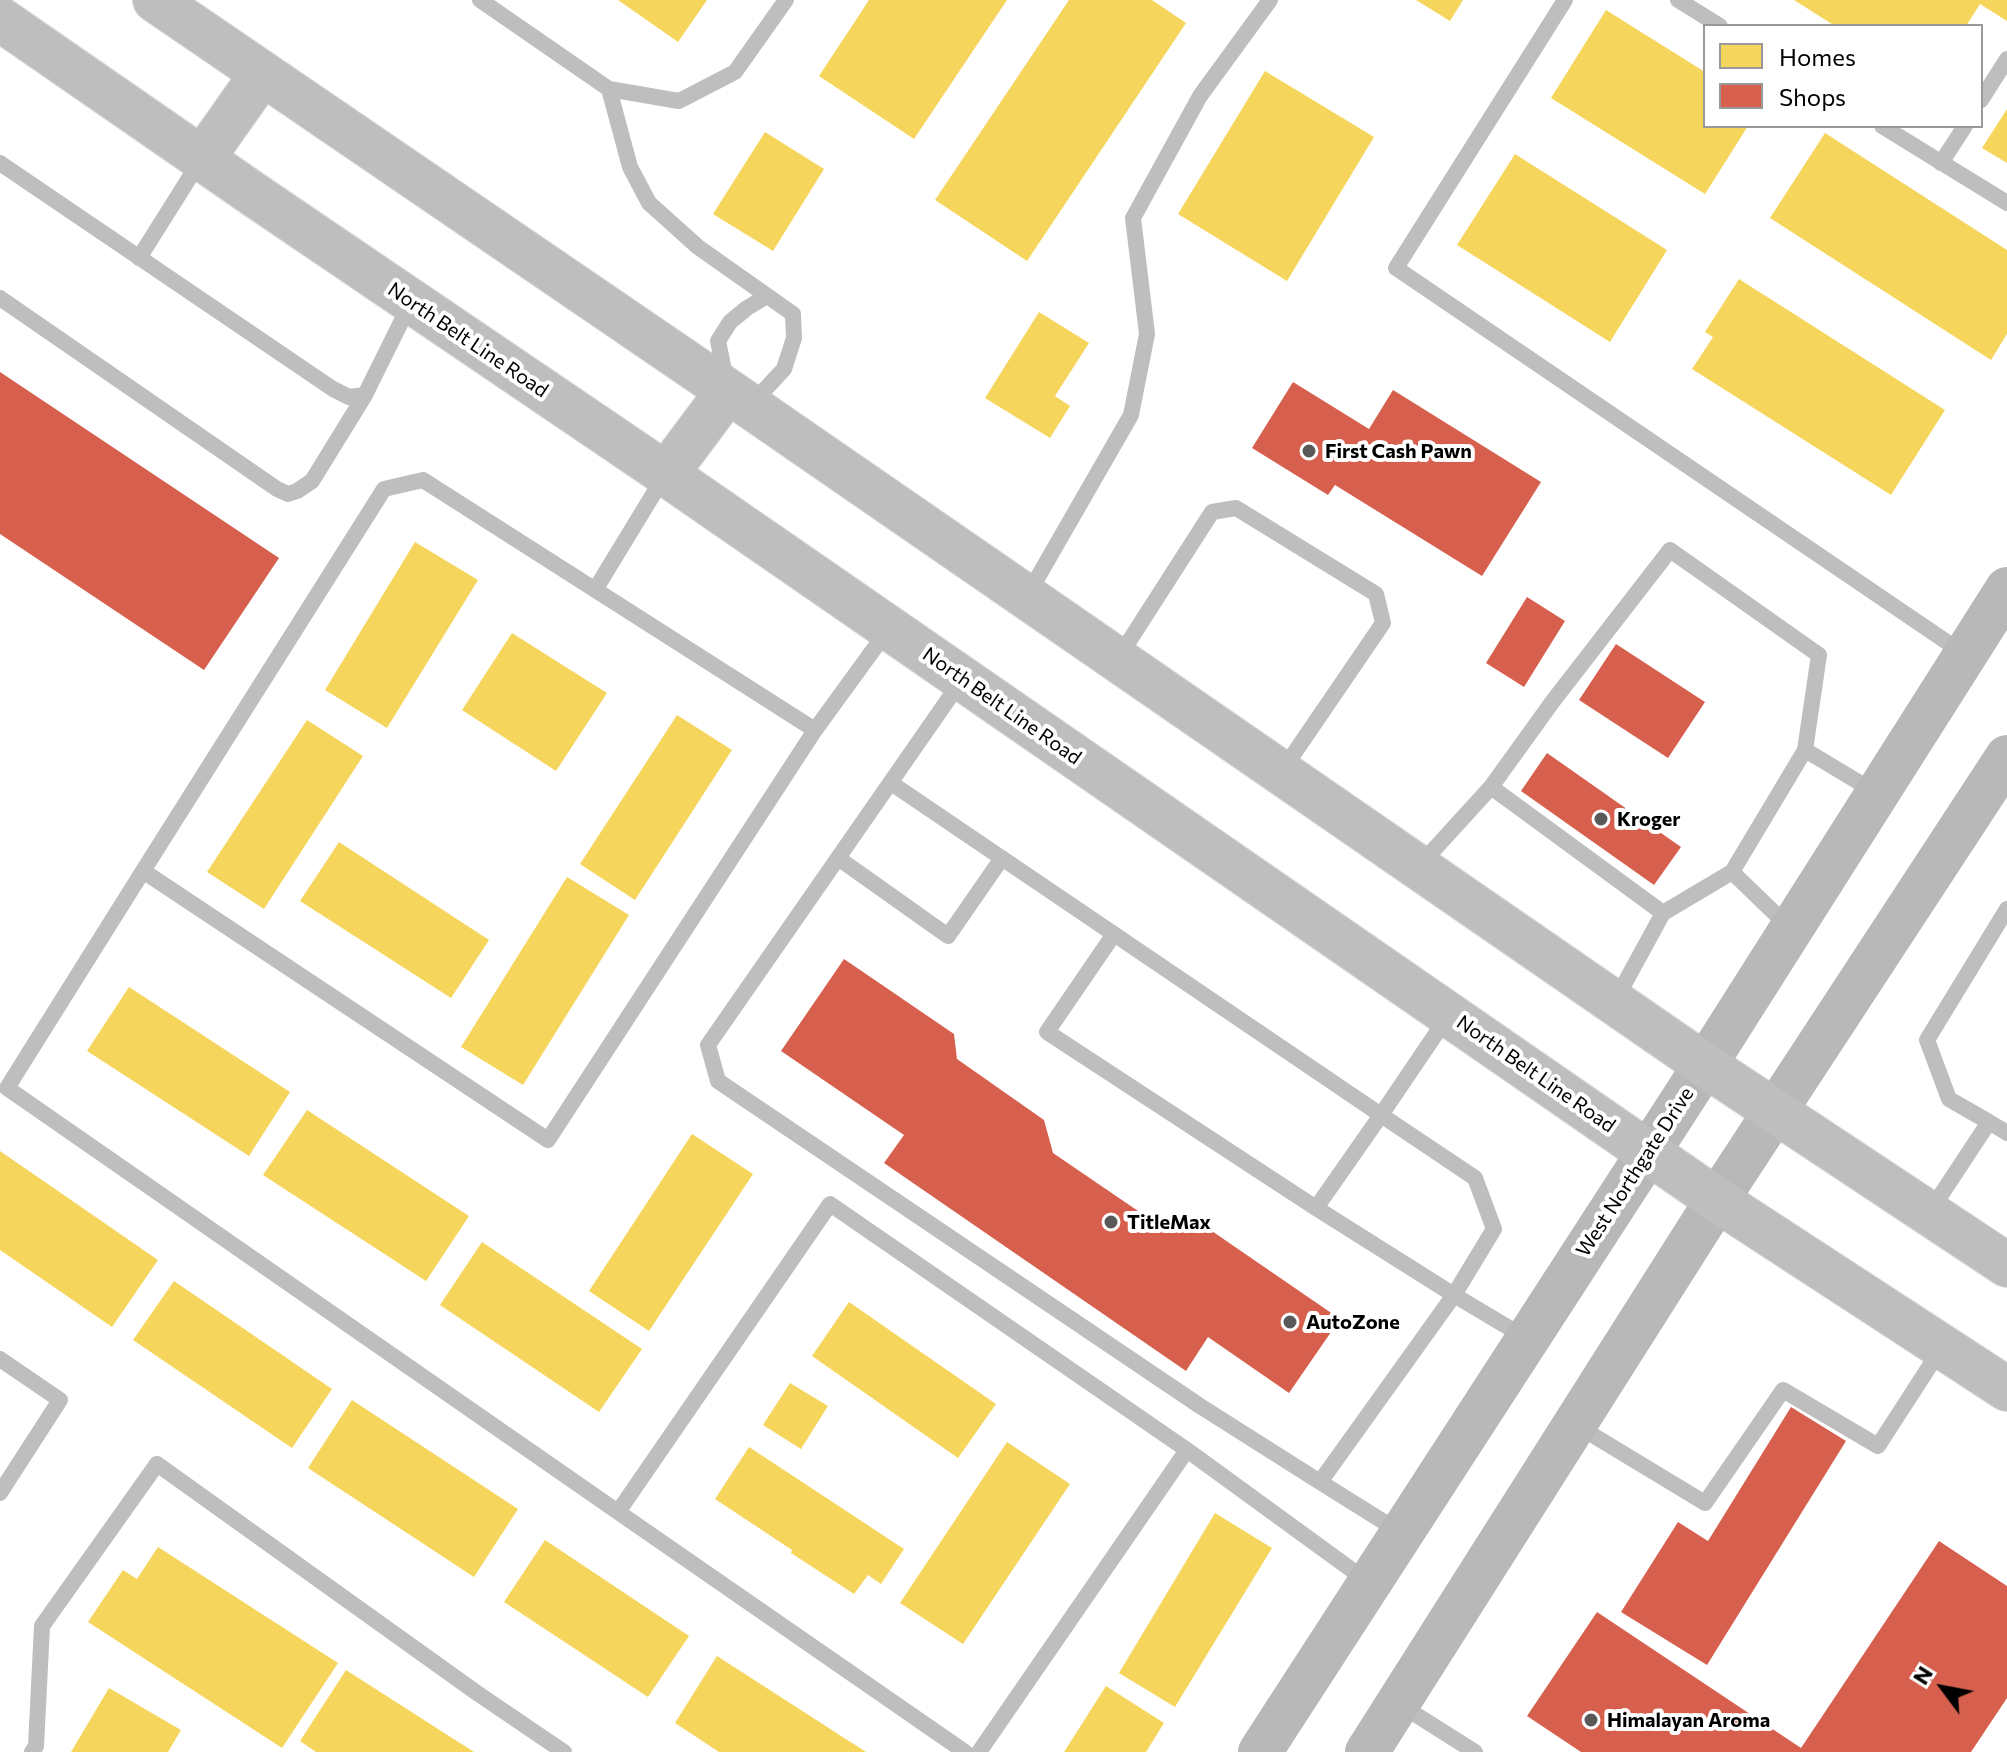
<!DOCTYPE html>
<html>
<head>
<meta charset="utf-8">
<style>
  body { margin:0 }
  #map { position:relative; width:2007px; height:1752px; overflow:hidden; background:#fff; font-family:Commissioner,sans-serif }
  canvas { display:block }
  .legend { position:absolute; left:1703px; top:24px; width:280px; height:104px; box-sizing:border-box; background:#fff; border:2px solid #999; margin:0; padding:10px 14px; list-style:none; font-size:24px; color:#000 }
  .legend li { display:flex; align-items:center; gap:16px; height:40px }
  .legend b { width:40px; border:2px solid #999 }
  .north { position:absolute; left:1903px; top:1648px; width:80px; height:80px; -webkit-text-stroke:6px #fff; paint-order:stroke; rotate:302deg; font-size:22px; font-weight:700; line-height:32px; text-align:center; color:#000 }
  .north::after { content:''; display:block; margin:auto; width:28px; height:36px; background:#000; clip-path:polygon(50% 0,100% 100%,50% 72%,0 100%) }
</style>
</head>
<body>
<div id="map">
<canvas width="2007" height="1752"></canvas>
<ul class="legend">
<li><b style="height:22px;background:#f6d55c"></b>Homes</li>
<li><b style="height:22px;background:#d6604d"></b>Shops</li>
</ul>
<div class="north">N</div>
</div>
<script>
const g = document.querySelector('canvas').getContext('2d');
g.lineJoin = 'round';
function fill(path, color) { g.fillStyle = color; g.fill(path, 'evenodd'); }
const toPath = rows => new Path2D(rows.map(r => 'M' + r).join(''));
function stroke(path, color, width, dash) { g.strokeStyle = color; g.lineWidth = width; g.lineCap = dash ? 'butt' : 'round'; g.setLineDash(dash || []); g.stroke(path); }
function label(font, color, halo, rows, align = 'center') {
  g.font = font + ' Commissioner,sans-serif'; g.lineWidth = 8; g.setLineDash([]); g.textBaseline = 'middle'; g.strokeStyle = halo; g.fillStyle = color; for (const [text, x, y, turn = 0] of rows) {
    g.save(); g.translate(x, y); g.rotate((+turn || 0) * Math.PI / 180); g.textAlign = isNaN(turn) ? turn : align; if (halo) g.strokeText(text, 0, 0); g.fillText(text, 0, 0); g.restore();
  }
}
const homes = toPath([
  [618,0,707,0,678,42],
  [869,0,1007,0,914,139,819,76],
  [1069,0,1152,0,1186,23,1027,261,935,200],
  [1416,0,1463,0,1450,21],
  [1794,0,2007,0,2007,21,1980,4,1966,26,1835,26],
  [1606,10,1705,72,1705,126,1748,126,1705,194,1551,98],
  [1265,71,1374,137,1287,281,1178,214],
  [2007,109,2007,163,1982,148],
  [765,132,824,169,773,251,713,214],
  [1825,133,2007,250,2007,334,1991,360,1770,218],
  [1515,154,1667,250,1610,342,1457,245],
  [1739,279,1945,410,1891,495,1692,369,1713,337,1705,332],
  [1039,312,1089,343,1055,396,1070,406,1050,438,985,398],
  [415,542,478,580,387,728,325,690],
  [512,633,607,693,556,771,462,710],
  [677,715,732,750,635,900,580,864],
  [307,720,363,756,264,909,207,872],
  [339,842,489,940,451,998,300,901],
  [567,877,629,915,523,1085,461,1047],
  [129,987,290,1092,249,1156,87,1051],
  [307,1110,469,1216,426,1281,263,1175],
  [692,1134,753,1174,649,1331,589,1291],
  [0,1151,158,1260,112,1327,0,1250],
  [482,1242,642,1349,599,1412,440,1305],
  [174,1281,332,1389,292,1448,133,1340],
  [849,1302,996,1404,958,1458,812,1356],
  [790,1383,828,1406,801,1449,763,1425],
  [352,1400,518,1509,474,1577,308,1468],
  [1007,1442,1070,1484,963,1644,900,1603],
  [749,1447,904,1549,881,1584,868,1575,854,1594,791,1553,792,1550,715,1499],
  [1215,1513,1272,1548,1175,1707,1119,1673],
  [545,1540,689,1636,648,1697,504,1602],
  [158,1547,338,1663,282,1748,88,1622,123,1570,137,1579],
  [717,1656,866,1752,719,1752,675,1723],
  [346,1670,474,1752,316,1752,300,1741],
  [1106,1686,1164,1723,1146,1752,1064,1752],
  [109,1688,181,1730,168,1752,71,1752]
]);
const shops = toPath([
  [0,372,279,558,204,670,0,534],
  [1293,382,1369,429,1393,390,1541,482,1482,576,1335,485,1328,495,1252,448],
  [1527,597,1565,621,1524,687,1486,663],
  [1616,644,1705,702,1668,758,1579,700],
  [1547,753,1681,847,1654,885,1521,791],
  [844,959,954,1034,957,1059,1044,1120,1053,1153,1163,1228,1206,1227,1340,1319,1289,1393,1208,1337,1186,1371,884,1163,904,1135,781,1051],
  [1791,1407,1846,1441,1707,1665,1621,1612,1678,1522,1708,1541],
  [1939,1541,2007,1586,2007,1698,1971,1752,1581,1752,1527,1716,1597,1612,1801,1748]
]);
const service = toPath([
  [480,0,609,89,679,101,735,72,786,0],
  [1565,0,1396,268,1963,653],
  [1678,0,1720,26],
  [609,89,630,167,649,203,698,247,793,314,794,338,784,369,757,398,748,396],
  [1981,100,2007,59],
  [1882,126,2007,203],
  [0,163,333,389,349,397,365,395,410,304],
  [1941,163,1965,126],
  [139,258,200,161],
  [0,298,277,489,288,494,297,491,312,481,365,395],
  [726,380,718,341,730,322,747,308,767,296],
  [423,480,815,730,548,1140,143,871,384,489,423,480],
  [595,590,665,475],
  [1027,596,1131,415,1147,334,1133,218,1200,96,1270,0],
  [1117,660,1212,512,1236,508,1376,594,1383,623,1282,771],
  [961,681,708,1045,718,1081,1200,1406,1320,1482,1454,1295,1526,1338],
  [815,730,887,631],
  [891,783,1381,1115,1475,1178,1494,1229,1454,1295,1316,1208,1381,1115,1448,1016],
  [1491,787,1663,913],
  [838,858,948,936,1002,858],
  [1419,866,1491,787,1553,701,1670,550,1819,655,1805,750,1875,792],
  [143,871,7,1088,618,1512],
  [1732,872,1805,750],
  [1114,934,1047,1032,1316,1208],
  [1615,1001,1663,913,1732,872,1790,928],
  [1989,1122,1949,1099,1927,1040,2007,909],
  [1929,1213,1989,1122,2007,1133],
  [0,1359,60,1400,0,1493],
  [1576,1425,1705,1503,1783,1390,1878,1446,1942,1347],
  [1320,1482,1400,1532],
  [1399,1704,1475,1752],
  [32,1752,36,1746,42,1626,157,1464,477,1693,564,1752],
  [965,1752,618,1512,830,1204,1187,1450,1367,1581],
  [979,1752,1187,1450]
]);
const secondary = toPath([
  [1260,1752,1705,1065,2007,589],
  [1367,1752,1717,1200,2007,757]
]);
const primary = toPath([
  [155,0,728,391,1705,1065,2007,1265],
  [0,19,256,196,666,474,1717,1200,2007,1389],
  [202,159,262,74],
  [666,474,728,391]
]);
const markers = [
  [1309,451,8,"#595959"],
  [1601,819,8,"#595959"],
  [1111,1222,8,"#595959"],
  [1290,1322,8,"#595959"],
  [1591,1720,8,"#595959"]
];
const streetNames = [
  ["North Belt Line Road",468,340,34],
  ["North Belt Line Road",1002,706,35],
  ["North Belt Line Road",1536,1074,35],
  ["West Northgate Drive",1635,1172,-57]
];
const poiNames = [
  ["First Cash Pawn",1325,451],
  ["Kroger",1617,819],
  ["TitleMax",1127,1222],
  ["AutoZone",1306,1322],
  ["Himalayan Aroma",1607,1720]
];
fill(homes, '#f6d55c');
fill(shops, '#d6604d');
stroke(primary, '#dbdbdb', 46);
stroke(service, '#bebebe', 16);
stroke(secondary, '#b8b8b8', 44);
stroke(primary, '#bebebe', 44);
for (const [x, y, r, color] of markers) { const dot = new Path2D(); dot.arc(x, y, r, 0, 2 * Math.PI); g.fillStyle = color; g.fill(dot); stroke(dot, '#fff', 3); }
label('20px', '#000', '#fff', streetNames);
label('bold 20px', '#000', '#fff', poiNames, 'left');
</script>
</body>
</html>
